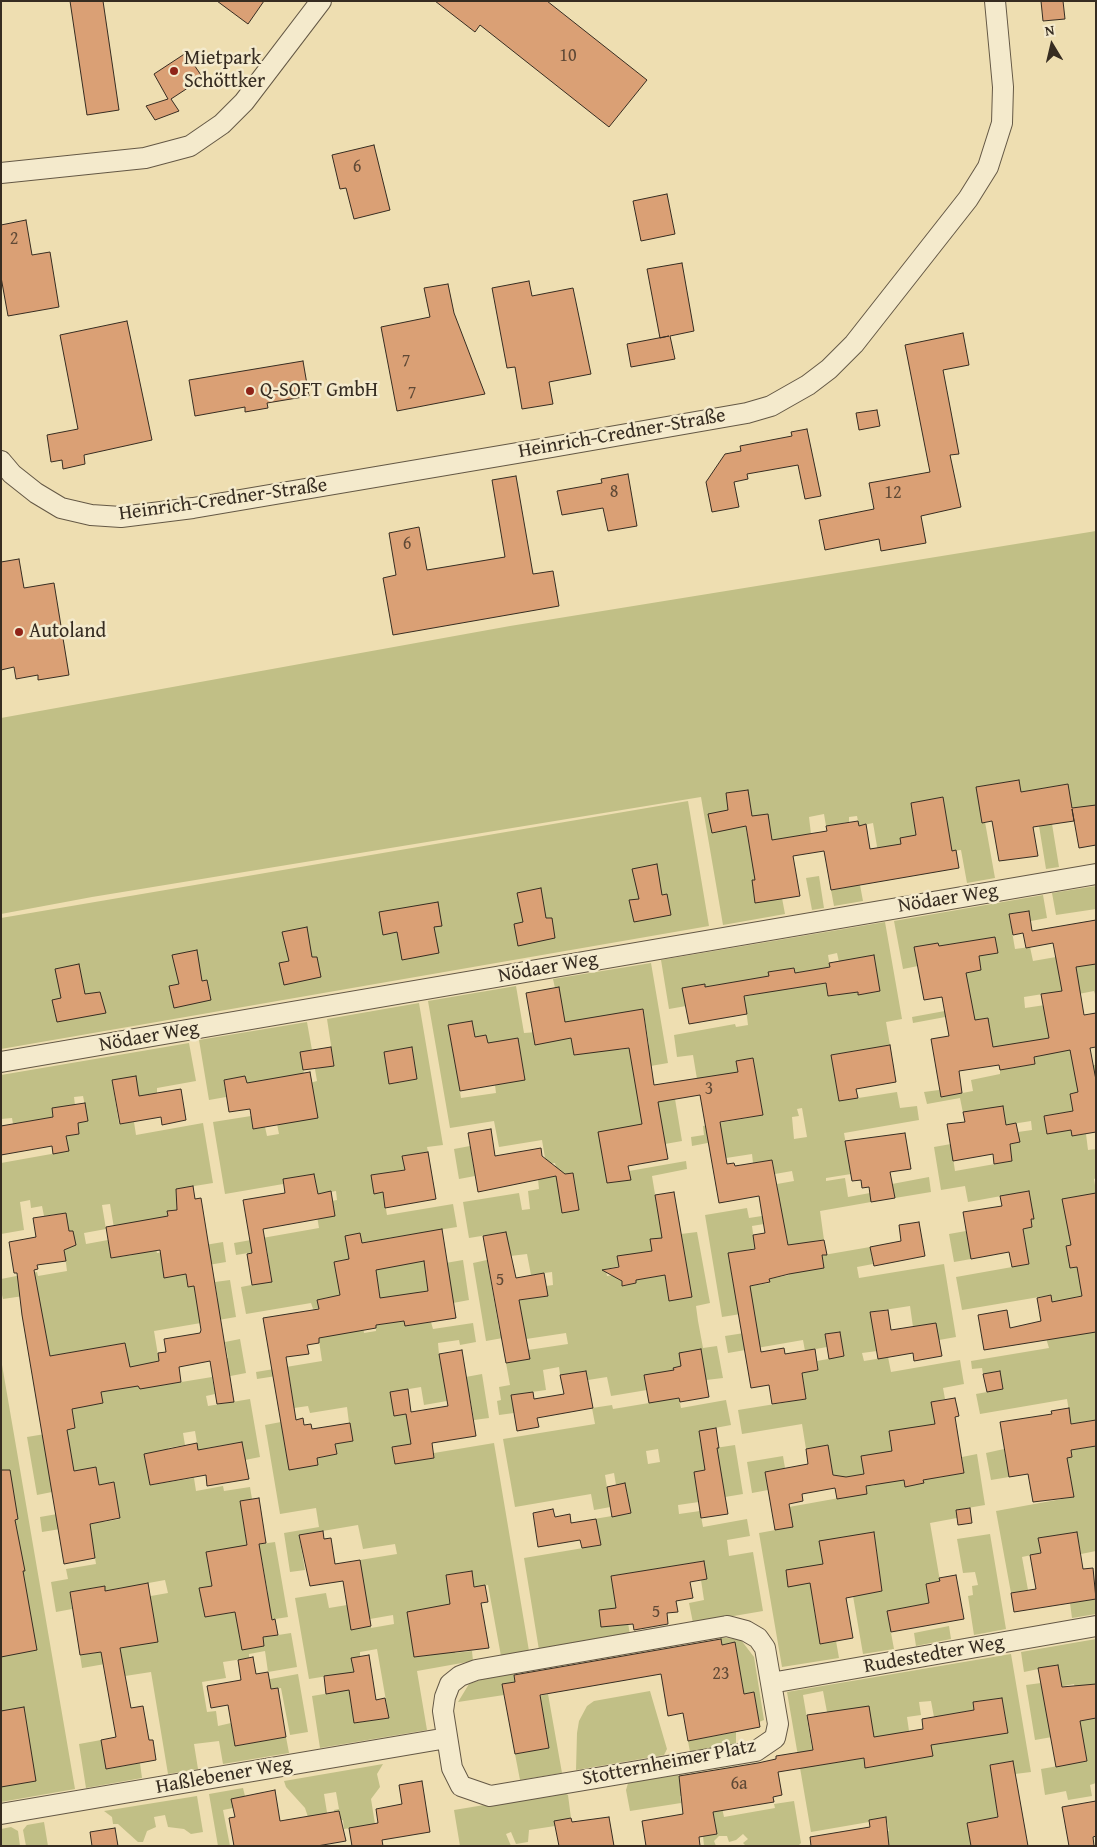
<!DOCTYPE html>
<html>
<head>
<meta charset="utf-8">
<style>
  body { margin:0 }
  #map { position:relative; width:1097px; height:1847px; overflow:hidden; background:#eedeb1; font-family:"Gentium Book Plus",serif }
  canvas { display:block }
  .frame { position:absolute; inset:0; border:2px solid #362c21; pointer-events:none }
  .north { position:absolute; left:1027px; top:20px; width:50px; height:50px; -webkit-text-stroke:4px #f4eacc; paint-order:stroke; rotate:351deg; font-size:14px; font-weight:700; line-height:20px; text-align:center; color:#362c21 }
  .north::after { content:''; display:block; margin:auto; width:18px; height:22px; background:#362c21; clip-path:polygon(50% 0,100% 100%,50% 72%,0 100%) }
</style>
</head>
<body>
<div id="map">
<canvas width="1097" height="1847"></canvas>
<div class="frame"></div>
<div class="north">N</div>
</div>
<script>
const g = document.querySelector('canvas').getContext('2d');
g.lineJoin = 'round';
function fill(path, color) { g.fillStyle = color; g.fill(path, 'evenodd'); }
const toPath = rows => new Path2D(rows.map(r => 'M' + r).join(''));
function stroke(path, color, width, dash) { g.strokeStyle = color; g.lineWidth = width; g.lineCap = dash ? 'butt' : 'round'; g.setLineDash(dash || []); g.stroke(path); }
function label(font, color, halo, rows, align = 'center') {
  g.font = font + ' "Gentium Book Plus",serif'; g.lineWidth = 5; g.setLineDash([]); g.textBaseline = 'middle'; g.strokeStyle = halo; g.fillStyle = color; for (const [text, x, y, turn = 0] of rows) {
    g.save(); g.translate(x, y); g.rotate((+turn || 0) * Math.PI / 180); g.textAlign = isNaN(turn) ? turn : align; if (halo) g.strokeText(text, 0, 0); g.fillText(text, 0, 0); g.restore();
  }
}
const green = toPath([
  [1096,531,1096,818,1074,822,1067,784,1021,792,1019,780,976,787,982,822,985,822,995,878,967,883,961,850,952,851,943,797,911,803,916,835,879,858,873,823,859,826,857,816,849,817,849,822,826,826,824,814,809,817,811,834,772,840,767,814,744,818,751,855,765,878,752,881,755,903,782,898,785,914,723,925,701,797,92,897,1,914,1,718,510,626],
  [748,790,751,810,729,814,726,793],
  [688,801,709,926,1,1049,1,918],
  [1052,824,1059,867,1046,869,1039,826],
  [819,876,824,908,812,910,806,878],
  [860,885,863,901,834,906,831,890],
  [1096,886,1096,909,1056,915,1052,893],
  [1043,895,1047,918,1031,921,1028,911,1009,914,1015,949,1030,947,1033,961,1056,957,1060,980,1073,949,1096,964,1096,997,1094,991,1063,997,1049,1038,993,1048,987,1018,970,1021,956,1015,913,1023,912,1017,972,1006,951,976,981,970,979,956,997,953,995,937,939,946,938,943,915,947,918,966,903,969,894,921],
  [1043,994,1045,1005,1025,1008,1024,997],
  [885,922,902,1019,886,1022,890,1045,831,1055,839,1101,897,1092,900,1108,917,1106,919,1120,844,1133,851,1174,826,1178,826,1181,845,1178,848,1197,870,1193,871,1202,820,1211,824,1240,815,1241,818,1256,870,1247,873,1264,857,1267,859,1278,944,1264,956,1337,939,1340,936,1323,913,1327,910,1306,871,1312,877,1351,862,1353,864,1361,888,1357,891,1372,960,1360,964,1384,943,1388,945,1399,931,1402,956,1440,889,1431,895,1468,861,1456,864,1473,868,1473,871,1486,879,1484,879,1479,903,1475,905,1487,923,1483,922,1473,935,1470,936,1478,964,1473,962,1457,977,1454,985,1505,956,1510,957,1518,930,1523,940,1581,926,1584,929,1603,887,1611,894,1649,863,1654,853,1596,882,1591,874,1532,819,1542,828,1594,812,1597,820,1644,836,1641,839,1658,782,1667,759,1533,792,1527,789,1507,867,1493,864,1474,834,1479,828,1445,806,1449,802,1424,742,1434,738,1410,806,1399,802,1373,818,1370,817,1361,844,1356,840,1332,825,1334,827,1347,805,1351,803,1340,728,1353,725,1336,757,1331,753,1312,722,1317,705,1215,747,1208,749,1218,781,1213,777,1184,794,1181,792,1171,775,1174,772,1160,753,1163,752,1154,726,1158,723,1140,692,1146,691,1137,704,1135,703,1126,763,1115,753,1058,736,1061,739,1076,720,1075,697,1079,693,1055,677,1057,674,1035,735,1024,736,1027,748,1025,746,1009,737,998,767,992,764,977,705,987,704,984,683,988,686,1006,669,1009,661,960],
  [837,953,839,962,874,955,880,991,858,995,855,978,838,995,828,996,826,983,772,991,769,972,794,968,795,973,830,967,828,955],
  [802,1108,807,1137,794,1139,792,1117,799,1116,797,1109],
  [770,1223,772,1232,785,1230,788,1243,779,1245,789,1275,769,1279,770,1283,734,1288,728,1254,755,1248,752,1226],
  [651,963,668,1063,633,1069,636,1088,675,1099,682,1141,665,1144,662,1128,602,1155,608,1183,630,1180,629,1171,686,1161,687,1169,652,1176,657,1206,659,1217,678,1214,681,1234,697,1232,710,1303,696,1306,698,1321,703,1348,717,1346,723,1378,706,1380,701,1349,681,1366,673,1368,675,1376,644,1376,647,1390,611,1396,607,1377,588,1380,586,1371,560,1375,559,1367,543,1370,546,1390,511,1395,514,1413,499,1415,497,1401,501,1400,499,1387,510,1385,506,1363,529,1359,528,1350,568,1344,566,1333,526,1339,525,1334,486,1341,473,1263,487,1260,500,1334,524,1329,519,1300,547,1296,546,1286,553,1285,552,1272,531,1275,527,1254,510,1256,506,1232,469,1238,463,1202,519,1193,522,1210,530,1209,528,1191,539,1189,538,1179,557,1173,555,1163,546,1164,542,1140,499,1147,494,1121,450,1128,428,1001,516,986,524,1033,537,1032,555,988,553,979],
  [643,1009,649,1045,619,1050,618,1047,574,1055,569,1022],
  [472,1021,475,1037,486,1035,488,1043,518,1038,525,1079,495,1085,496,1093,461,1098,449,1025],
  [573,1173,579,1210,562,1213,558,1175],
  [681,1234,692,1297,669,1301,665,1275,636,1280,636,1283,623,1286,620,1274,607,1276,606,1269,654,1258,651,1240],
  [419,1003,443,1145,427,1147,428,1152,402,1156,405,1170,371,1175,374,1193,383,1192,387,1215,453,1204,457,1227,389,1238,394,1266,427,1259,428,1266,463,1260,469,1300,453,1303,428,1291,400,1296,405,1326,431,1322,433,1329,473,1323,476,1342,460,1345,459,1340,438,1343,439,1354,444,1381,482,1374,489,1418,474,1420,470,1397,424,1405,421,1387,391,1392,394,1416,412,1413,411,1444,392,1447,395,1464,434,1458,434,1453,494,1443,529,1651,501,1656,488,1585,474,1587,471,1571,446,1575,452,1610,448,1611,455,1653,472,1651,473,1661,417,1671,427,1730,320,1748,312,1696,342,1691,340,1674,309,1679,295,1598,326,1593,329,1608,347,1605,360,1560,397,1554,395,1544,363,1549,358,1525,299,1535,305,1570,290,1572,284,1533,319,1527,316,1508,280,1514,265,1425,281,1422,289,1470,317,1458,337,1454,335,1444,353,1441,349,1423,347,1407,310,1413,308,1406,294,1408,289,1374,257,1379,256,1372,322,1361,318,1334,331,1308,329,1297,317,1300,319,1308,313,1309,311,1303,246,1314,241,1287,272,1281,267,1250,236,1255,234,1243,319,1228,315,1204,337,1200,336,1191,318,1194,314,1174,289,1178,289,1183,225,1194,213,1122,251,1116,253,1129,265,1127,267,1136,279,1134,276,1119,284,1077,247,1083,245,1076,224,1080,226,1097,209,1100,199,1040,307,1022,312,1050,300,1053,306,1084,317,1081,315,1069,334,1065,327,1019],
  [412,1047,417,1079,390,1084,384,1052],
  [363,1257,377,1279,379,1293,371,1294,376,1306,401,1321,376,1325,376,1331,364,1333,362,1318,337,1277,334,1262],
  [423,1609,431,1655,414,1657,411,1637,416,1636,411,1611],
  [393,1615,394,1624,371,1628,370,1619],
  [377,1649,389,1718,354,1723,351,1704,354,1673,352,1658,360,1657,360,1652],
  [189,1043,196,1081,157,1088,157,1093,139,1096,112,1080,119,1124,134,1122,136,1135,203,1123,213,1183,176,1189,177,1210,167,1212,168,1220,114,1228,110,1204,102,1205,106,1229,84,1233,86,1244,108,1240,111,1258,132,1255,155,1245,157,1253,223,1242,226,1262,185,1269,188,1287,194,1286,197,1304,218,1301,215,1282,230,1280,236,1317,154,1331,163,1385,212,1377,215,1394,206,1396,208,1406,250,1399,260,1457,245,1460,242,1442,207,1448,191,1460,188,1445,197,1443,195,1431,183,1433,185,1445,168,1448,170,1464,152,1453,144,1454,150,1485,194,1478,196,1491,223,1486,224,1491,250,1487,252,1499,240,1501,247,1546,275,1542,288,1617,238,1625,240,1641,291,1633,297,1667,268,1672,265,1651,249,1654,249,1658,223,1662,226,1678,202,1682,207,1712,216,1711,218,1726,231,1723,235,1746,286,1737,289,1753,223,1764,219,1741,194,1744,198,1769,168,1774,151,1672,125,1676,122,1661,82,1668,80,1655,95,1653,128,1600,125,1587,105,1591,104,1586,70,1592,72,1609,56,1612,51,1582,68,1579,66,1569,96,1564,93,1546,85,1525,42,1532,40,1517,80,1510,101,1513,103,1522,120,1519,114,1482,99,1485,96,1467,50,1475,52,1492,37,1495,27,1437,75,1429,71,1403,80,1407,103,1403,100,1383,128,1358,125,1343,50,1356,37,1294,3,1299,1,1291,1,1279,37,1272,38,1276,67,1271,64,1247,75,1245,73,1231,69,1231,66,1213,44,1216,42,1206,31,1208,30,1200,20,1202,24,1230,1,1234,1,1163,68,1151,66,1136,79,1134,78,1123,88,1121,83,1096,74,1097,75,1105,52,1108,53,1117,13,1124,12,1118,1,1119,1,1075],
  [222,1549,262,1560,268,1594,228,1599,230,1613,205,1617,199,1588,212,1586,206,1552],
  [165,1580,168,1593,145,1597,143,1584],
  [1069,1044,1093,1065,1096,1065,1096,1089,1070,1094,1073,1111,1044,1116,1047,1134,1071,1130,1073,1136,1086,1134,1088,1150,1096,1149,1096,1178,1094,1179,1096,1191,1096,1263,1082,1296,1075,1297,1081,1334,1096,1332,1096,1420,1071,1424,1067,1399,980,1414,976,1394,1003,1389,1000,1371,983,1374,982,1368,972,1369,971,1361,1049,1348,1039,1315,1054,1312,1051,1295,962,1310,956,1277,1029,1264,1023,1229,1032,1227,1031,1219,1033,1219,1029,1191,968,1202,965,1186,941,1190,934,1147,951,1144,955,1171,1012,1161,1011,1152,993,1154,992,1152,1003,1145,1019,1142,1018,1132,1032,1130,1031,1121,1006,1125,1003,1106,963,1113,960,1098,927,1104,924,1092,939,1090,941,1097,973,1091,971,1080,1000,1074,1000,1070,1035,1064,1034,1057,1044,1055,1043,1049],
  [470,1146,475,1176,459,1179,454,1149],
  [929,1177,931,1192,895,1198,892,1184],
  [966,1231,971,1259,954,1262,949,1234],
  [240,1339,246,1373,215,1379,212,1360,228,1358,225,1342],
  [1,1359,75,1789,1,1802],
  [679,1398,681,1408,726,1400,731,1425,699,1431,702,1450,735,1445,743,1494,725,1497,720,1468,694,1472,699,1502,678,1505,679,1514,700,1511,703,1527,747,1519,750,1536,727,1540,729,1556,753,1552,763,1611,693,1623,689,1603,704,1600,701,1580,707,1579,704,1561,611,1576,613,1587,622,1586,630,1635,539,1650,524,1558,601,1545,599,1534,588,1520,630,1513,628,1496,625,1484,616,1485,614,1473,605,1475,609,1499,616,1506,594,1510,591,1494,515,1507,503,1439,595,1424,592,1408,612,1405,613,1409],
  [658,1449,660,1462,648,1464,646,1451],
  [1096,1446,1096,1551,1081,1554,1077,1532,1038,1538,1041,1553,1022,1557,1028,1590,1011,1593,996,1511,1073,1497,1069,1473,1047,1461,1072,1457,1071,1450],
  [1004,1449,1009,1477,991,1480,986,1453],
  [783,1456,785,1468,765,1472,768,1490,752,1493,747,1462],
  [990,1534,1006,1629,974,1635,968,1596,973,1595,972,1586,978,1585,975,1572,963,1573,957,1539],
  [1096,1599,1096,1614,1072,1618,1070,1603],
  [949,1626,951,1639,916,1646,914,1633],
  [720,1637,741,1640,754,1657,764,1720,759,1722,754,1692,744,1694,735,1643,722,1645],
  [1096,1639,1096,1684,1075,1687,1074,1684,1043,1690,1096,1718,1096,1783,1090,1785,1092,1796,1068,1800,1066,1791,1045,1795,1041,1769,1087,1761,1085,1749,1075,1750,1069,1734,1035,1740,1026,1685,1041,1683,1042,1686,1061,1682,1058,1665,1024,1672,1021,1652],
  [1011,1654,1031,1772,1015,1774,1013,1761,990,1765,998,1817,967,1823,971,1846,873,1846,872,1835,889,1831,886,1817,869,1820,869,1822,811,1832,787,1692],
  [823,1691,827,1712,830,1712,831,1718,874,1737,907,1760,866,1768,864,1758,815,1766,803,1695],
  [1002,1698,1008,1732,940,1744,937,1727,909,1731,907,1717,921,1715,919,1702,931,1701,934,1717,974,1710,973,1702],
  [514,1673,515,1682,502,1684,504,1695,458,1702,469,1684,489,1677],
  [298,1674,308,1732,290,1735,281,1688,267,1690,265,1680],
  [650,1691,667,1749,664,1755,576,1770,577,1733,579,1721,587,1706,594,1701],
  [548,1694,562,1773,520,1780,515,1754,549,1748,540,1696],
  [736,1732,736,1744,690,1752,688,1741],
  [101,1740,107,1769,140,1763,142,1778,86,1788,79,1744],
  [383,1764,377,1774,380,1787,371,1799,375,1824,344,1829,343,1820,336,1821,334,1810,339,1809,336,1792,324,1794,330,1831,308,1817,305,1808,286,1787,284,1781],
  [678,1772,680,1786,687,1795,680,1796,681,1803,630,1811,626,1790,629,1780],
  [243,1788,245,1796,232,1799,233,1808,223,1810,230,1846,218,1846,209,1794],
  [563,1792,568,1795,571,1818,555,1826,529,1830,528,1842,516,1844,511,1832,506,1834,511,1846,460,1846,454,1810],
  [197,1796,203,1832,191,1834,184,1829,168,1827,165,1815,154,1817,156,1827,147,1831,143,1842,138,1842,118,1824,113,1824,112,1817,104,1811],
  [794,1801,801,1843,799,1845,746,1846,743,1843,748,1839,743,1834,736,1840,729,1842,727,1836,719,1836,714,1841,716,1846,704,1846,703,1836,717,1834,712,1805,721,1803,724,1817,775,1808,774,1804],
  [44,1822,48,1846,26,1846,23,1830,27,1825],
  [11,1827,18,1831,20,1846,1,1846,1,1829]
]);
const building = toPath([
  [70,1,103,1,119,110,87,115,70,1],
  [217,1,264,1,248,24,217,1],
  [435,1,547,1,647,80,609,127,480,25,475,32,435,1],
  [1041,1,1063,1,1065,19,1043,21,1041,1],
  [186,53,203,78,171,99,179,111,155,120,146,106,168,99,154,74,186,53],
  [374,145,390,210,354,219,346,188,340,189,332,155,374,145],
  [667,194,675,234,641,241,633,201,667,194],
  [26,220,32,255,50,252,59,307,8,316,1,277,1,225,26,220],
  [682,263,694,331,670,336,675,359,631,367,627,344,669,336,660,338,647,269,682,263],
  [529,281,532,296,573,288,591,374,549,382,553,404,522,409,515,367,507,368,492,288,529,281],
  [448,284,454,313,485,394,397,411,381,327,430,317,424,288,448,284],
  [127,321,152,440,84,455,85,464,63,469,62,460,51,462,47,435,78,429,60,335,127,321],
  [963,333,969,365,943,370,959,454,950,455,961,507,921,516,926,543,881,551,879,539,825,550,819,520,874,509,869,483,930,472,905,345,963,333],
  [303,361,309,396,267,403,268,408,245,412,245,407,195,416,189,380,303,361],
  [877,410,880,426,859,430,856,413,877,410],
  [807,429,821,496,805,499,798,465,747,474,748,479,734,482,739,507,712,512,706,482,725,454,741,451,740,446,792,436,791,432,807,429],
  [628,474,637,526,608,531,603,508,562,515,557,491,602,483,601,479,628,474],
  [516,476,533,574,553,571,559,606,393,635,383,578,396,575,389,533,419,527,427,570,505,557,492,480,516,476],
  [19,559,24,588,54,583,69,675,38,680,38,675,16,679,14,667,1,670,1,562,19,559],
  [1019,780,1021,792,1068,784,1072,808,1096,805,1096,845,1079,848,1072,809,1074,821,1033,827,1038,856,999,861,992,821,982,823,976,787,1019,780],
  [748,790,752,816,768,814,772,840,827,831,826,826,858,821,859,826,866,824,870,849,901,844,900,838,916,835,911,803,943,797,952,851,956,850,959,868,831,890,824,851,793,856,800,896,755,903,752,880,755,880,746,826,712,833,708,814,728,810,726,793,748,790],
  [657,864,662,895,667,894,671,915,634,922,629,900,639,899,632,869,657,864],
  [541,888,546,918,552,918,555,938,518,946,514,924,523,922,517,893,541,888],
  [438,902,442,926,434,927,439,953,402,960,397,932,383,935,379,912,438,902],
  [1029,911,1032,931,1096,920,1096,964,1076,967,1084,1015,1096,1013,1096,1047,1090,1048,1096,1080,1096,1132,1072,1136,1071,1130,1047,1134,1044,1116,1073,1111,1070,1094,1078,1092,1070,1050,1034,1057,1035,1064,1000,1070,999,1065,959,1071,962,1093,941,1097,931,1039,949,1036,942,997,924,1000,914,947,938,943,939,946,995,937,998,953,979,956,981,970,966,973,975,1020,988,1018,993,1047,1049,1038,1041,994,1062,991,1053,943,1026,948,1023,933,1013,935,1009,914,1029,911],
  [307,927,312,957,317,957,321,977,284,985,279,963,289,961,282,932,307,927],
  [197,950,202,981,207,980,211,1000,174,1008,169,986,179,984,172,955,197,950],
  [874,955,880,991,858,995,858,992,828,996,826,983,744,996,747,1014,689,1024,682,988,705,984,705,987,769,976,768,972,794,968,795,973,830,967,829,963,874,955],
  [79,964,85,994,100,992,106,1013,57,1022,52,1000,61,998,55,969,79,964],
  [559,987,565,1022,643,1009,654,1085,738,1072,736,1061,753,1058,763,1115,720,1122,727,1164,734,1163,735,1166,772,1160,788,1245,824,1240,827,1255,822,1255,824,1268,789,1274,769,1279,770,1282,750,1286,761,1352,784,1348,785,1354,815,1349,818,1370,802,1373,806,1399,772,1404,769,1385,751,1388,728,1253,755,1249,753,1235,765,1233,759,1196,719,1203,700,1095,658,1102,668,1159,628,1166,631,1180,607,1183,598,1132,642,1124,629,1048,574,1055,571,1038,535,1045,526,993,559,987],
  [472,1021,475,1037,486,1035,488,1043,518,1038,525,1080,460,1091,448,1025,472,1021],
  [890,1045,896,1082,856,1089,858,1098,839,1101,831,1055,890,1045],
  [331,1047,334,1066,303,1070,300,1052,331,1047],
  [412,1047,417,1079,389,1084,384,1052,412,1047],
  [310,1072,318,1118,253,1129,250,1109,229,1112,224,1080,245,1076,247,1083,310,1072],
  [136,1076,139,1096,181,1089,186,1120,162,1125,161,1117,120,1124,112,1080,136,1076],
  [85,1103,88,1121,78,1123,79,1134,66,1136,69,1151,53,1154,52,1146,1,1155,1,1126,53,1117,52,1108,85,1103],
  [1003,1106,1006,1125,1016,1123,1020,1142,1010,1144,1012,1161,994,1164,993,1154,953,1161,947,1124,965,1122,963,1112,1003,1106],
  [491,1129,495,1156,541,1148,542,1156,565,1174,573,1173,579,1210,562,1213,556,1176,478,1192,468,1133,491,1129],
  [905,1133,911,1169,890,1172,895,1198,871,1202,869,1187,862,1188,861,1180,852,1181,845,1141,905,1133],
  [428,1152,436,1199,385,1208,383,1192,374,1194,371,1175,405,1170,402,1156,428,1152],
  [314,1174,318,1194,331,1191,335,1216,263,1229,272,1282,252,1285,247,1254,252,1253,243,1200,285,1193,283,1179,314,1174],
  [193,1186,195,1199,201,1198,234,1402,217,1404,210,1361,179,1367,181,1382,140,1389,138,1386,101,1392,103,1403,72,1409,75,1428,67,1430,74,1471,96,1467,99,1485,114,1482,120,1518,90,1524,95,1558,64,1564,22,1315,17,1273,14,1273,9,1242,36,1237,33,1218,66,1213,69,1231,73,1231,76,1245,64,1250,66,1261,37,1265,38,1269,34,1270,50,1356,125,1343,130,1367,159,1361,158,1353,166,1352,164,1339,200,1333,201,1330,194,1286,188,1287,186,1274,164,1278,160,1250,111,1258,106,1227,168,1216,167,1211,177,1210,176,1189,193,1186],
  [1029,1191,1034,1219,1031,1219,1032,1227,1023,1229,1029,1264,1012,1267,1009,1252,971,1259,963,1212,1002,1206,1000,1196,1029,1191],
  [674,1192,692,1297,669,1301,665,1275,636,1280,636,1283,622,1286,622,1281,602,1270,619,1267,617,1256,652,1251,650,1239,662,1238,655,1195,674,1192],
  [1096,1193,1096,1332,984,1350,978,1315,1007,1310,1010,1328,1041,1321,1037,1298,1051,1295,1052,1302,1082,1296,1077,1267,1070,1268,1066,1246,1071,1245,1062,1199,1096,1193],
  [919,1222,925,1256,874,1266,870,1247,901,1241,899,1225,919,1222],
  [442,1229,456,1318,405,1326,404,1321,376,1325,376,1328,319,1338,319,1343,307,1345,309,1354,286,1357,296,1420,303,1418,304,1425,311,1424,312,1429,350,1423,353,1441,335,1444,337,1454,317,1458,318,1465,289,1470,263,1318,319,1309,317,1300,340,1295,334,1262,349,1259,345,1236,360,1233,362,1243,442,1229],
  [424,1261,428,1291,380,1298,376,1270,424,1261],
  [506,1232,516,1278,544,1273,548,1296,519,1300,530,1359,506,1363,483,1236,506,1232],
  [888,1310,891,1330,936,1323,942,1356,914,1361,913,1353,878,1359,870,1312,888,1310],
  [840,1332,844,1356,829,1359,825,1334,840,1332],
  [701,1349,709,1397,680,1402,679,1398,649,1403,644,1375,674,1370,673,1368,681,1366,679,1353,701,1349],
  [462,1350,476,1436,432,1443,434,1458,395,1464,392,1447,411,1444,406,1414,394,1416,390,1392,408,1389,411,1412,448,1406,439,1354,462,1350],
  [586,1371,593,1408,537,1418,539,1427,517,1431,511,1395,533,1392,534,1399,564,1394,560,1375,586,1371],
  [1000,1371,1003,1389,987,1392,983,1374,1000,1371],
  [955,1398,959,1416,955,1417,964,1473,923,1480,924,1483,905,1487,904,1480,866,1486,867,1494,837,1499,835,1488,802,1494,803,1501,789,1504,793,1527,775,1530,765,1472,808,1464,806,1449,828,1445,833,1475,846,1477,864,1474,861,1456,892,1451,889,1431,935,1424,931,1402,955,1398],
  [1069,1408,1071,1424,1096,1420,1096,1446,1071,1450,1072,1457,1067,1458,1074,1497,1033,1502,1028,1474,1009,1477,1000,1422,1052,1414,1051,1411,1069,1408],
  [716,1428,719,1448,717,1448,728,1514,701,1518,694,1472,705,1470,699,1431,716,1428],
  [242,1442,249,1479,207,1486,206,1475,150,1485,144,1454,197,1443,198,1450,242,1442],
  [1,1470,10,1470,18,1519,15,1520,25,1571,23,1571,37,1650,1,1657,1,1470],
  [625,1483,631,1513,612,1517,607,1487,625,1483],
  [259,1498,266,1543,259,1544,272,1620,275,1619,278,1635,263,1637,264,1646,242,1650,235,1612,205,1617,199,1588,212,1586,206,1552,247,1545,240,1501,259,1498],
  [970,1508,972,1523,958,1525,956,1510,970,1508],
  [553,1509,555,1517,570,1514,571,1523,596,1519,601,1545,582,1548,580,1540,538,1547,533,1513,553,1509],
  [323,1531,324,1539,331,1538,335,1564,360,1560,371,1626,351,1630,343,1581,310,1586,299,1535,323,1531],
  [874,1532,882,1591,846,1598,853,1638,820,1644,810,1583,788,1587,786,1570,823,1564,819,1541,874,1532],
  [1077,1532,1083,1569,1093,1568,1096,1599,1014,1612,1011,1593,1036,1589,1030,1555,1041,1553,1038,1538,1077,1532],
  [704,1561,707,1579,690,1582,693,1598,676,1601,678,1612,667,1613,668,1624,634,1630,633,1624,601,1627,599,1610,616,1608,611,1576,704,1561],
  [472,1571,474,1587,485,1585,488,1602,481,1603,489,1648,414,1657,407,1612,450,1604,446,1575,472,1571],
  [956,1575,964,1619,891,1632,887,1611,929,1603,926,1584,940,1581,939,1578,956,1575],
  [148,1583,158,1642,120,1648,131,1708,143,1706,149,1740,153,1740,156,1760,106,1769,101,1740,116,1737,101,1652,80,1655,70,1592,105,1586,105,1591,148,1583],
  [721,1639,722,1645,735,1642,744,1694,754,1692,760,1727,688,1741,683,1713,668,1716,661,1674,540,1695,549,1748,515,1754,502,1684,515,1682,514,1675,721,1639],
  [369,1655,376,1700,385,1698,389,1718,354,1723,349,1690,326,1694,324,1676,354,1672,351,1658,369,1655],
  [253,1657,256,1674,268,1672,271,1689,278,1688,286,1737,235,1746,228,1705,211,1708,207,1686,241,1680,238,1660,253,1657],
  [1058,1665,1062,1687,1096,1684,1096,1718,1080,1721,1087,1761,1056,1767,1038,1668,1058,1665],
  [1002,1698,1008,1733,931,1745,933,1756,865,1768,864,1758,778,1772,782,1795,773,1797,774,1802,713,1812,717,1834,699,1837,700,1846,646,1846,642,1821,683,1814,679,1776,758,1763,776,1759,776,1756,813,1750,807,1715,869,1706,874,1737,923,1729,922,1719,974,1710,973,1702,1002,1698],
  [24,1707,36,1781,1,1787,1,1711,24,1707],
  [1013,1761,1028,1846,971,1846,967,1823,998,1817,990,1765,1013,1761],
  [422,1781,430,1832,382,1840,383,1846,352,1846,349,1828,378,1823,376,1809,402,1804,399,1785,422,1781],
  [275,1790,280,1821,339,1811,346,1841,317,1846,234,1846,229,1818,235,1817,231,1799,275,1790],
  [1096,1801,1096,1836,1093,1837,1094,1846,1069,1846,1062,1807,1096,1801],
  [609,1817,614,1846,559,1846,554,1821,571,1818,572,1822,609,1817],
  [886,1817,889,1846,811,1846,810,1837,870,1827,869,1820,886,1817],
  [115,1828,118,1846,92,1846,90,1832,115,1828]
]);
const minor = toPath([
  [1,173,145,158,190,146,222,124,244,102,321,1],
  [1,461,12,474,36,493,61,508,91,515,121,517,193,508,535,450,747,413,771,406,808,385,829,369,854,344,968,199,988,167,1002,123,1003,87,995,1],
  [1,1062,1096,874],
  [727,1626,746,1631,758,1638,765,1648,778,1724,775,1738,756,1751,490,1796,461,1786,452,1768,443,1711,445,1697,450,1684,460,1676,476,1670,727,1626],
  [771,1683,1096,1626],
  [1,1814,447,1738]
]);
const markers = [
  [174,71,5,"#8f2418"],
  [250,391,5,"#8f2418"],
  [19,632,5,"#8f2418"]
];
const numberNames = [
  ["10",568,56],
  ["6",357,167],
  ["2",14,239],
  ["7",406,361],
  ["7",412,393],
  ["8",614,492],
  ["12",893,493],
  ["6",407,544],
  ["3",709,1089],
  ["5",500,1280],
  ["5",656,1612],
  ["23",721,1674],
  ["6a",739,1784]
];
const poiNames = [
  ["Mietpark",184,59],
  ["Schöttker",184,82],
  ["Q-SOFT GmbH",260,391],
  ["Autoland",29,632]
];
const streetNames = [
  ["Heinrich-Credner-Straße",622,434,-10],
  ["Heinrich-Credner-Straße",223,500,-8],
  ["Nödaer Weg",948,899,-9],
  ["Nödaer Weg",548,968,-10],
  ["Nödaer Weg",149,1037,-10],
  ["Rudestedter Weg",934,1655,-10],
  ["Stotternheimer Platz",669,1763,-11],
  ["Haßlebener Weg",224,1776,-10]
];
fill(green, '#c1bf86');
fill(building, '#daa075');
stroke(building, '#362c21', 1);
stroke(minor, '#645845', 22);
stroke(minor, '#f4eacc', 20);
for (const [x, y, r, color] of markers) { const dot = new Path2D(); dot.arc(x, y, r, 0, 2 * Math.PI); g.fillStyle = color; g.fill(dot); stroke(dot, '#f4eacc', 2); }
label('18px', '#5f4936', null, numberNames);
label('20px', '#362c21', '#f4eacc', poiNames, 'left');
label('20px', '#362c21', '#f4eacc', streetNames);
</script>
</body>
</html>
